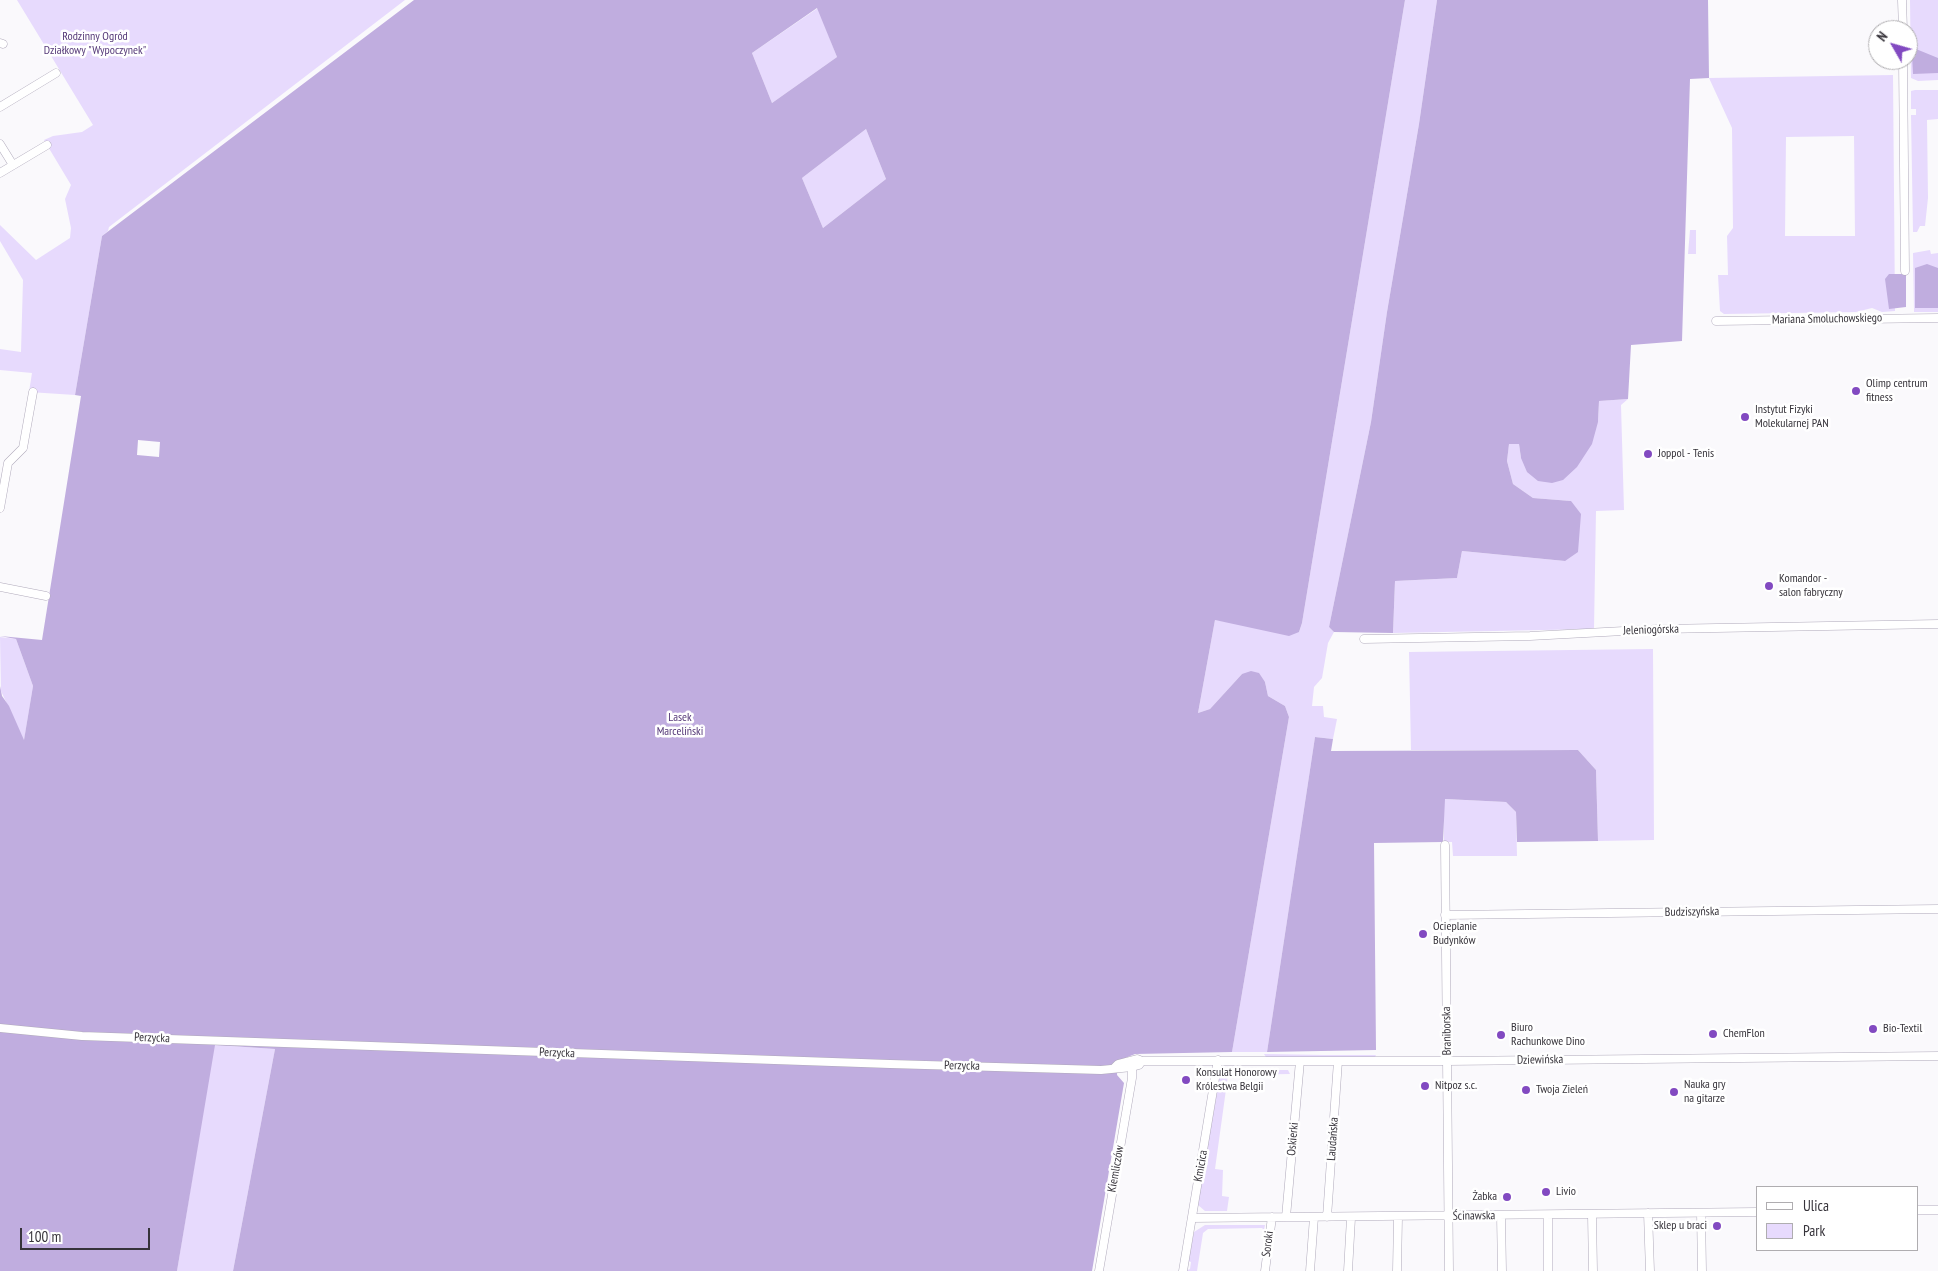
<!DOCTYPE html>
<html>
<head>
<meta charset="utf-8">
<style>
  body { margin:0 }
  #map { position:relative; width:1938px; height:1271px; overflow:hidden; background:#faf9fc; font-family:"PT Sans Narrow",sans-serif }
  canvas { display:block }
  .legend { position:absolute; left:1756px; top:1186px; width:162px; height:65px; box-sizing:border-box; background:#fff; border:1px solid #afadb0; margin:0; padding:6px 9px; list-style:none; font-size:15px; color:#36333a }
  .legend li { display:flex; align-items:center; gap:10px; height:25px }
  .legend b { width:25px; border:1px solid #afadb0 }
  .north { position:absolute; left:1868px; top:20px; width:50px; height:50px; box-sizing:border-box; background:#fff; border:1px solid #afadb0; border-radius:50%; rotate:308deg; font-size:14px; font-weight:700; line-height:20px; text-align:center; color:#36333a }
  .north::after { content:''; display:block; margin:auto; width:18px; height:22px; background:#824ac1; clip-path:polygon(50% 0,100% 100%,50% 72%,0 100%) }
  .scale { position:absolute; left:20px; top:1228px; width:130px; height:22px; box-sizing:border-box; border:2px solid #36333a; border-top:0; padding-left:6px; font-size:15px; line-height:18px; white-space:nowrap; color:#36333a; -webkit-text-stroke:4px #fff; paint-order:stroke }
</style>
</head>
<body>
<div id="map">
<canvas width="1938" height="1271"></canvas>
<ul class="legend">
<li><b style="height:6px;background:#fff"></b>Ulica</li>
<li><b style="height:14px;background:#e7dafd"></b>Park</li>
</ul>
<div class="north">N</div>
<div class="scale">100 m</div>
</div>
<script>
const g = document.querySelector('canvas').getContext('2d');
g.lineJoin = 'round';
function fill(path, color) { g.fillStyle = color; g.fill(path, 'evenodd'); }
const toPath = rows => new Path2D(rows.map(r => 'M' + r).join(''));
function stroke(path, color, width, dash) { g.strokeStyle = color; g.lineWidth = width; g.lineCap = dash ? 'butt' : 'round'; g.setLineDash(dash || []); g.stroke(path); }
function label(font, color, halo, rows, align = 'center') {
  g.font = font + ' "PT Sans Narrow",sans-serif'; g.lineWidth = 5; g.setLineDash([]); g.textBaseline = 'middle'; g.strokeStyle = halo; g.fillStyle = color; for (const [text, x, y, turn = 0] of rows) {
    g.save(); g.translate(x, y); g.rotate((+turn || 0) * Math.PI / 180); g.textAlign = isNaN(turn) ? turn : align; if (halo) g.strokeText(text, 0, 0); g.fillText(text, 0, 0); g.restore();
  }
}
const green = toPath([
  [17,0,405,0,109,227,108,231,102,236,75,395,29,392,32,373,0,370,0,349,21,352,23,280,0,241,0,225,36,260,70,238,71,228,65,199,71,185,44,140,53,136,82,132,93,125],
  [1405,0,1437,0,1419,124,1387,312,1371,422,1329,627,1334,632,1328,643,1322,678,1314,687,1312,706,1323,706,1324,717,1337,719,1333,739,1315,737,1267,1052,1232,1052,1289,717,1285,706,1268,696,1265,682,1242,674,1210,709,1198,713,1215,620,1299,632,1302,623],
  [1910,0,1938,0,1938,80,1918,81,1911,78],
  [818,8,837,57,772,103,752,53],
  [1893,75,1895,311,1882,312,1872,308,1856,312,1724,314,1720,311,1718,275,1728,275,1727,236,1733,228,1732,128,1709,78],
  [1854,136,1855,236,1785,236,1786,137],
  [1915,90,1938,90,1938,119,1927,120,1928,198,1925,226,1920,226,1917,232,1913,232,1911,115,1916,115,1916,109,1911,109,1911,91],
  [866,129,886,179,823,228,802,178],
  [1690,230,1696,230,1696,254,1688,254],
  [1930,250,1931,254,1938,253,1938,312,1914,312,1913,253],
  [1628,399,1621,405,1624,510,1596,511,1594,629,1393,633,1395,581,1457,578,1462,551,1565,561,1571,501,1533,498,1513,484,1507,461,1509,443,1519,444,1521,458,1598,422,1599,401],
  [0,637,16,639,33,686,24,741,1,691],
  [1653,649,1654,840,1598,841,1596,770,1578,750,1411,750,1409,652],
  [1444,799,1506,802,1516,812,1517,856,1453,856,1452,842,1444,842],
  [214,1045,275,1049,233,1271,177,1271],
  [1264,1054,1324,1055,1376,1055,1375,1057,1266,1057],
  [1229,1070,1288,1070,1290,1074,1228,1075,1215,1169,1223,1170,1222,1196,1229,1197,1227,1211,1205,1211,1198,1205,1206,1156,1220,1074],
  [1205,1225,1265,1225,1264,1230,1262,1228,1208,1229,1203,1233,1197,1271,1186,1271,1190,1269,1191,1262,1188,1261,1194,1232]
]);
const forest = toPath([
  [414,0,1405,0,1302,623,1299,632,1289,636,1215,620,1198,713,1210,709,1242,674,1251,671,1259,673,1265,682,1268,696,1285,706,1289,717,1232,1052,1135,1054,1118,1061,1117,1075,1124,1083,1092,1271,233,1271,275,1049,215,1045,177,1271,0,1271,0,686,2,696,9,706,24,740,33,686,16,639,0,636,42,640,81,396,75,395,102,236],
  [817,8,837,57,772,103,752,53],
  [866,129,886,179,823,228,802,178],
  [138,440,160,442,159,457,137,455],
  [1437,0,1708,0,1709,78,1690,79,1682,341,1631,345,1628,399,1599,401,1598,422,1592,444,1577,467,1563,480,1552,483,1538,481,1527,472,1521,458,1519,444,1509,444,1507,461,1513,484,1533,498,1571,501,1581,514,1578,552,1565,561,1462,551,1457,578,1395,581,1393,633,1334,632,1329,627,1371,422,1387,312,1419,124],
  [1916,49,1938,58,1938,73,1913,74,1912,55],
  [1927,264,1938,268,1938,308,1915,308,1915,268],
  [1889,274,1906,274,1906,307,1889,309,1885,279],
  [1315,737,1333,739,1331,751,1578,750,1596,770,1598,841,1517,842,1516,812,1506,802,1445,799,1443,842,1374,843,1376,1050,1267,1052]
]);
const minor = toPath([
  [1902,0,1903,30],
  [0,43,3,44],
  [1903,60,1905,271],
  [0,107,56,73],
  [0,144,13,165],
  [0,173,47,145],
  [1716,321,1938,318],
  [0,508,8,463,23,448,33,392],
  [0,587,46,596],
  [1364,639,1530,636,1661,629,1938,624],
  [1445,845,1449,1271],
  [1445,915,1938,909],
  [0,1028,82,1036,890,1064,1101,1070,1132,1067,1139,1065,1142,1061],
  [1114,1068,1118,1064,1137,1059,1142,1061,1447,1061,1938,1056],
  [1917,1210,1938,1210],
  [1648,1213,1650,1271],
  [1701,1213,1702,1271],
  [1548,1215,1548,1271],
  [1592,1215,1593,1271],
  [1501,1216,1502,1271],
  [1286,1217,1300,1061],
  [1327,1217,1338,1061],
  [1192,1218,1757,1212],
  [1099,1271,1132,1078,1132,1067],
  [1183,1271,1218,1060],
  [1265,1271,1272,1217],
  [1310,1271,1314,1217],
  [1348,1271,1351,1218],
  [1397,1271,1398,1217]
]);
const markers = [
  [1856,391,5,"#824ac1"],
  [1745,417,5,"#824ac1"],
  [1648,454,5,"#824ac1"],
  [1769,586,5,"#824ac1"],
  [1423,934,5,"#824ac1"],
  [1873,1029,5,"#824ac1"],
  [1713,1034,5,"#824ac1"],
  [1501,1035,5,"#824ac1"],
  [1186,1080,5,"#824ac1"],
  [1425,1086,5,"#824ac1"],
  [1526,1090,5,"#824ac1"],
  [1674,1092,5,"#824ac1"],
  [1546,1192,5,"#824ac1"],
  [1507,1197,5,"#824ac1"],
  [1717,1226,5,"#824ac1"]
];
const parkNames = [
  ["Rodzinny Ogród",95,37],
  ["Działkowy \"Wypoczynek\"",95,51],
  ["Lasek",680,718],
  ["Marceliński",680,732]
];
const streetNames = [
  ["Mariana Smoluchowskiego",1827,319,-1],
  ["Jeleniogórska",1651,630,-2],
  ["Budziszyńska",1692,912,-1],
  ["Braniborska",1447,1031,-91],
  ["Perzycka",152,1038,2],
  ["Perzycka",557,1053,2],
  ["Dziewińska",1540,1060,-1],
  ["Perzycka",962,1066,1],
  ["Oskierki",1293,1139,-85],
  ["Laudańska",1333,1139,-86],
  ["Kmicica",1201,1166,-80],
  ["Kiemliczów",1116,1169,-80],
  ["Ścinawska",1474,1216,-1],
  ["Soroki",1268,1244,-83]
];
const poiNames = [
  ["Olimp centrum",1866,384],
  ["fitness",1866,398],
  ["Instytut Fizyki",1755,410],
  ["Molekularnej PAN",1755,424],
  ["Joppol - Tenis",1658,454],
  ["Komandor -",1779,579],
  ["salon fabryczny",1779,593],
  ["Ocieplanie",1433,927],
  ["Budynków",1433,941],
  ["Biuro",1511,1028],
  ["Rachunkowe Dino",1511,1042],
  ["Bio-Textil",1883,1029],
  ["ChemFlon",1723,1034],
  ["Konsulat Honorowy",1196,1073],
  ["Królestwa Belgii",1196,1087],
  ["Nauka gry",1684,1085],
  ["na gitarze",1684,1099],
  ["Nitpoz s.c.",1435,1086],
  ["Twoja Zieleń",1536,1090],
  ["Livio",1556,1192],
  ["Żabka",1497,1197,"right"],
  ["Sklep u braci",1707,1226,"right"]
];
fill(green, '#e7dafd');
fill(forest, '#c0addf');
stroke(minor, '#b0aabb', 9);
stroke(minor, '#fff', 8);
for (const [x, y, r, color] of markers) { const dot = new Path2D(); dot.arc(x, y, r, 0, 2 * Math.PI); g.fillStyle = color; g.fill(dot); stroke(dot, '#fff', 2); }
label('12px', '#553978', '#fff', parkNames);
label('12px', '#36333a', '#fff', streetNames);
label('12px', '#36333a', '#fff', poiNames, 'left');
</script>
</body>
</html>
